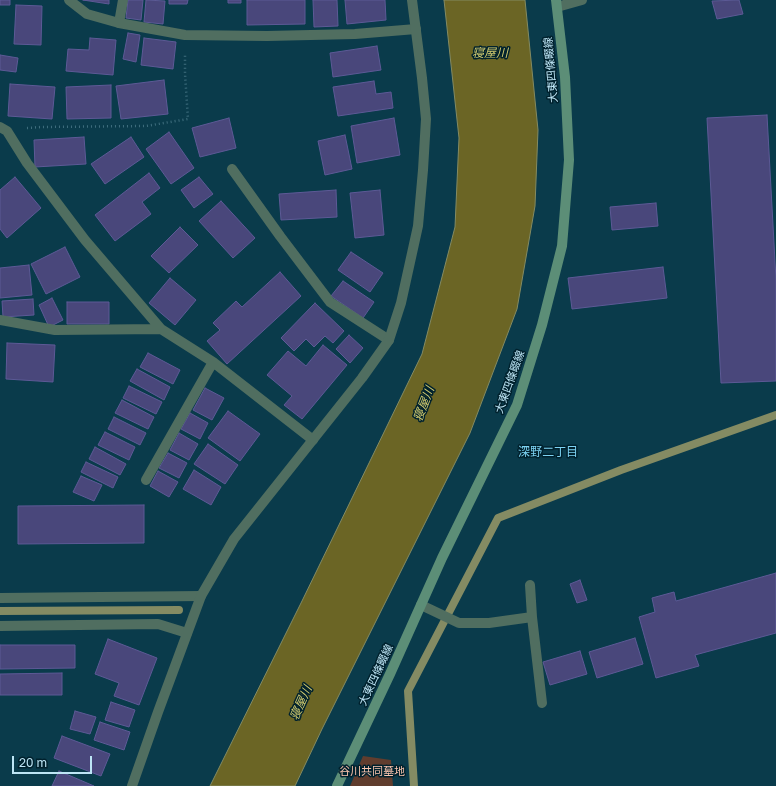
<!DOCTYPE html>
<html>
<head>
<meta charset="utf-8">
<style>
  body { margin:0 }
  #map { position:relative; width:776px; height:786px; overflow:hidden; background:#0a3b4b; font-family:"Golos Text",sans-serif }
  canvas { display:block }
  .scale { position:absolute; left:12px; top:756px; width:80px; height:18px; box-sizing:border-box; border:2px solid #bde5f5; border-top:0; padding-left:5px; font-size:12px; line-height:14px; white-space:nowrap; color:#bde5f5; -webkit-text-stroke:3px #00212d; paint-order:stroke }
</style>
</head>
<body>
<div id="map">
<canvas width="776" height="786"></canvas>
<div class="scale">20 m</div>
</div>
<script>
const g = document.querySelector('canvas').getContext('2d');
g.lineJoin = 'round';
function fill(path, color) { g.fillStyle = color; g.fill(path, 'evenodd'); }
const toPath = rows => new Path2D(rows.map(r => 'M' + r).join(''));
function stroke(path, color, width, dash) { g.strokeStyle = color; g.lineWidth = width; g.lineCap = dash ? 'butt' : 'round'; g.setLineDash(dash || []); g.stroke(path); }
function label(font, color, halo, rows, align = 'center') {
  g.font = font + ' "Golos Text","Noto Sans JP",sans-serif'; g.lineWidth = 3; g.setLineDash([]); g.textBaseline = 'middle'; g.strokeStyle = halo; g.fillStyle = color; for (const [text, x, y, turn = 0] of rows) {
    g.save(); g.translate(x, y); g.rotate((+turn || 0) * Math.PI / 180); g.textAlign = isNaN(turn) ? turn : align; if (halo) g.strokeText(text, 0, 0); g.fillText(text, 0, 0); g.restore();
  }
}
const green = toPath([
  [363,756,391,760,393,786,350,786]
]);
const water = toPath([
  [444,0,525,0,538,130,535,206,517,309,470,433,322,729,295,786,210,786,302,601,422,354,455,227,459,138,444,0]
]);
const stream = toPath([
  [0,611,179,610],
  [414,786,408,691,498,518,621,470,776,415]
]);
const building = toPath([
  [0,0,10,0,10,5,0,5,0,0],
  [83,0,109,0,109,4,83,0],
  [128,0,143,0,141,20,126,18,128,0],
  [146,0,165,1,163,24,144,22,146,0],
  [169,0,188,0,187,4,169,4,169,0],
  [228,0,241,0,241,3,228,3,228,0],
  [247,0,305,0,305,24,247,25,247,0],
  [313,0,337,0,338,26,314,27,313,0],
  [345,0,385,0,386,20,347,24,345,0],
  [739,0,743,14,717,19,712,1,739,0],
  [16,5,42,6,41,45,14,44,16,5],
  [128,33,140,35,136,62,123,59,128,33],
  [90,38,116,40,113,75,66,71,68,49,89,50,90,38],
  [144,38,176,42,173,69,141,65,144,38],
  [377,46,381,70,333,77,330,53,377,46],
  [0,55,18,58,16,72,0,70,0,55],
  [164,80,168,114,121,119,116,86,164,80],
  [374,81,376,94,391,92,393,108,338,116,333,87,374,81],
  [10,84,55,87,52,119,8,116,10,84],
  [111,85,111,118,67,119,66,87,111,85],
  [767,115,776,280,776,381,721,383,707,118,767,115],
  [229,118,236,148,200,157,192,128,229,118],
  [394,118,400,155,357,163,351,126,394,118],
  [169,132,194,168,171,184,146,149,169,132],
  [345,135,352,169,325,175,318,141,345,135],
  [84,137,86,164,35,167,34,140,84,137],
  [131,137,144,157,105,184,91,164,131,137],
  [149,173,160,188,142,202,151,214,115,241,95,215,149,173],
  [15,177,41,208,7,238,0,229,0,190,15,177],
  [199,177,213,194,194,208,181,190,199,177],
  [336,190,337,217,281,220,279,194,336,190],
  [380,190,384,235,355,238,350,193,380,190],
  [221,201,255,238,233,258,199,221,221,201],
  [656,203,658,226,612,230,610,207,656,203],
  [180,227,198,245,169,273,151,256,180,227],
  [65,247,80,277,46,294,31,264,65,247],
  [351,252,383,273,370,292,338,270,351,252],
  [29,265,32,295,0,298,0,268,29,265],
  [663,267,667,298,572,309,568,278,663,267],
  [280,272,301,296,227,364,207,341,220,330,213,323,236,301,242,307,280,272],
  [170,278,196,300,175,325,149,303,170,278],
  [343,281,374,302,363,318,331,296,343,281],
  [52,298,63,320,49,327,39,305,52,298],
  [33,299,34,315,3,317,2,301,33,299],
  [67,302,109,302,109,324,67,324,67,302],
  [315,303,344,331,333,343,325,336,314,347,306,339,294,351,281,338,315,303],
  [349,335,363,348,350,363,336,349,349,335],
  [7,343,55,345,53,382,6,379,7,343],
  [323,345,347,365,302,419,284,405,292,396,267,375,288,351,306,366,323,345],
  [148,353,180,370,173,384,140,367,148,353],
  [137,369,170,387,164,400,130,381,137,369],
  [129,386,162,402,156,414,123,398,129,386],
  [205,388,224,398,212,420,193,410,205,388],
  [122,400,154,417,148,429,115,413,122,400],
  [228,411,260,434,240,461,208,438,228,411],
  [190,413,208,423,200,439,181,429,190,413],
  [114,417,146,433,140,445,108,429,114,417],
  [105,432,135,447,129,460,98,445,105,432],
  [179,433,198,444,189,460,170,450,179,433],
  [208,444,238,465,225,484,194,464,208,444],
  [95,447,126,464,120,475,89,459,95,447],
  [168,453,187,463,179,478,159,468,168,453],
  [86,462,118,477,113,488,81,472,86,462],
  [194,470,221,487,211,505,183,489,194,470],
  [158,471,178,482,169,497,150,486,158,471],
  [81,476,102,485,94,501,73,492,81,476],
  [144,505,144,543,18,544,18,506,144,505],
  [776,573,776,633,695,655,699,666,656,678,639,617,655,612,652,598,674,592,676,601,776,573],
  [580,580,587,600,577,603,570,584,580,580],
  [635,638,643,664,597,678,589,652,635,638],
  [108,639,157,658,139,705,114,696,119,683,95,674,108,639],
  [0,645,75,645,75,668,0,669,0,645],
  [580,651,587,674,550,685,543,662,580,651],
  [62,673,62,695,0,695,0,674,62,673],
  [111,702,135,710,129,727,105,720,111,702],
  [75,711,96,717,90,734,70,729,75,711],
  [100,722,130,732,124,750,94,740,100,722],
  [62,736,110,754,101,776,54,758,62,736],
  [59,771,94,786,52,786,59,771]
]);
const path = toPath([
  [27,128,41,127,146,126,188,119,185,74,185,54]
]);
const service = toPath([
  [119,23,123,0],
  [232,169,280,236,330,302,389,340]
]);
const minor = toPath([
  [69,0,87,14,119,23,185,35,267,36,355,34,416,29],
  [557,7,582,0],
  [0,127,7,131,27,163,85,240,161,329],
  [0,320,55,330,161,329,213,362,313,440],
  [146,480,213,362],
  [530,585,532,617,542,703],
  [0,598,201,596],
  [421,605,459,623,489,623,532,617],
  [0,626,158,624,187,633]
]);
const tertiary = toPath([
  [132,786,158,712,201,596,234,539,362,378,389,340,401,303,418,226,423,170,426,119,422,78,412,0]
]);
const secondary = toPath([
  [337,786,390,674,442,558,517,405,542,325,562,246,569,160,565,77,556,0]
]);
const streetNames = [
  ["大東四條畷線",551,70,-95],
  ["大東四條畷線",510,382,-70],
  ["大東四條畷線",376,675,-65]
];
const parkNames = [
  ["谷川共同墓地",372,772]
];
const waterNames = [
  ["寝屋川",490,53],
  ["寝屋川",424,404,-69],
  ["寝屋川",301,703,-66]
];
const neighbourhoodNames = [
  ["深野二丁目",548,452]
];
fill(green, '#603d2e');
fill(water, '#6b6525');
stroke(water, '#848b63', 1);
stroke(stream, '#848b63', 8);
fill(building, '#49477b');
stroke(building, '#5d5a96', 1);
stroke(path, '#406f7f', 2.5, [1, 3]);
stroke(service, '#506e60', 10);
stroke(minor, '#506e60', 10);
stroke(tertiary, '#506e60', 10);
stroke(secondary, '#5c8e77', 10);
label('11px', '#bde5f5', '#00212d', streetNames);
label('11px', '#fbc5ae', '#00212d', parkNames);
label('italic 12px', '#d3cc6f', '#00212d', waterNames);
label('12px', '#7cd2f2', '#00212d', neighbourhoodNames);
</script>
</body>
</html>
